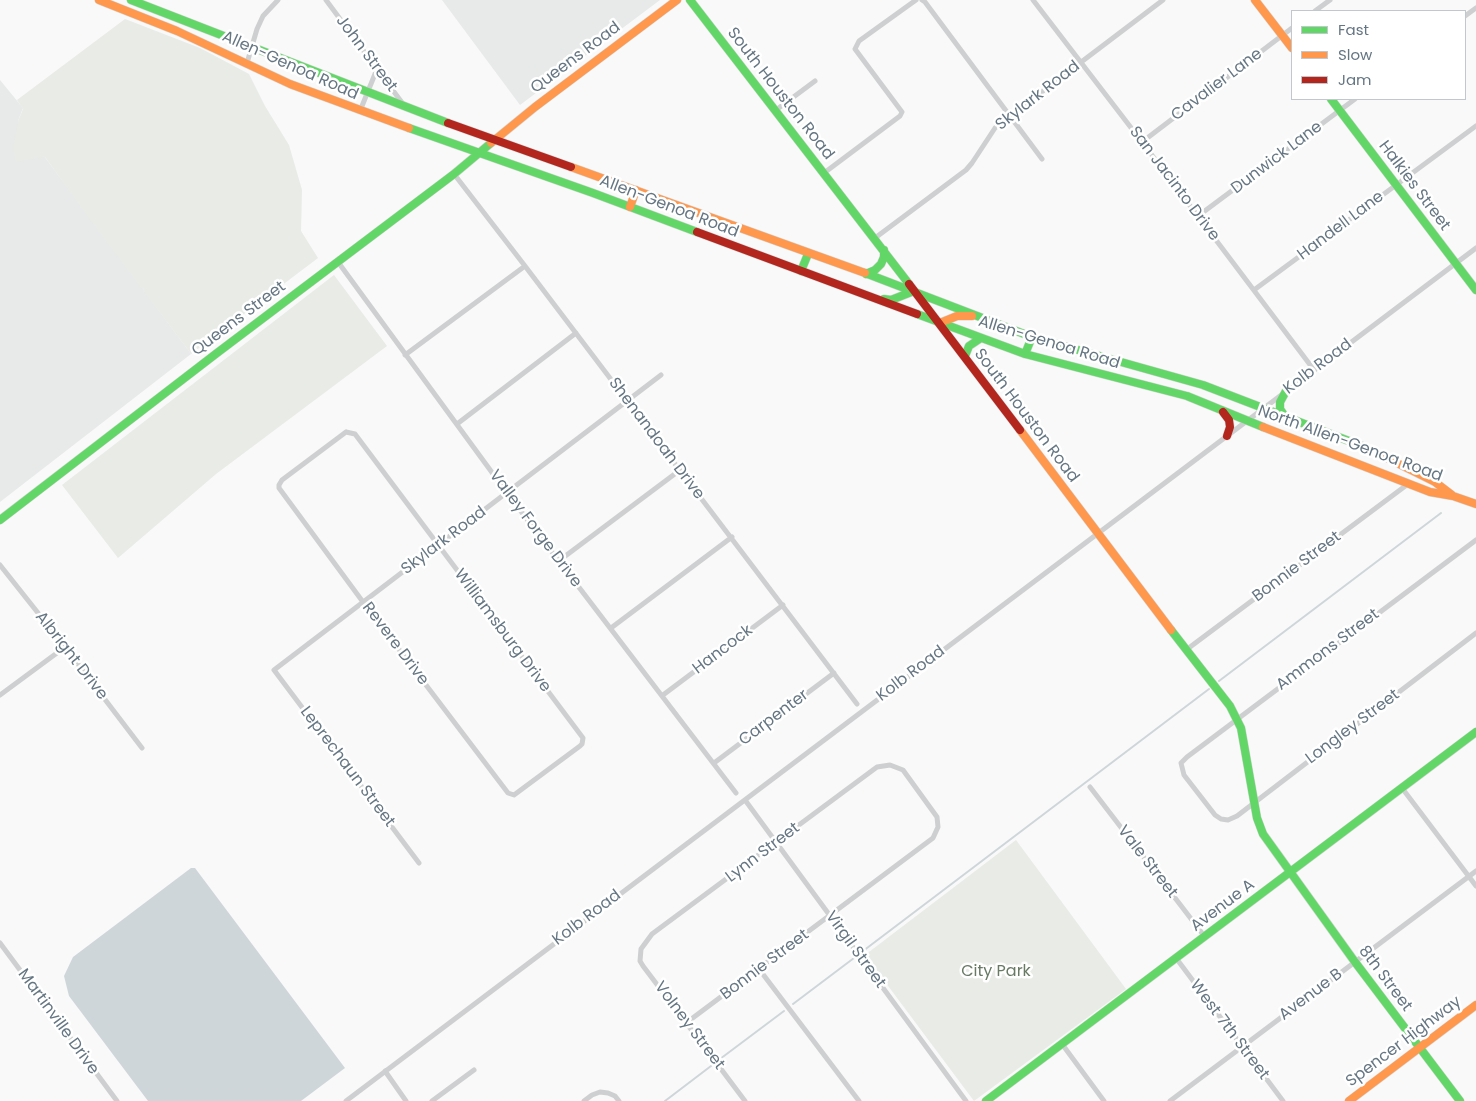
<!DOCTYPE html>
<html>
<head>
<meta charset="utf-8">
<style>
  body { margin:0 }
  #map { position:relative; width:1476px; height:1101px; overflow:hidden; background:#f9f9f9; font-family:Poppins,sans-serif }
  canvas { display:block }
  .legend { position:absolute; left:1291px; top:10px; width:175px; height:90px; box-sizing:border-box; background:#fff; border:1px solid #c1c8cd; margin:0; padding:6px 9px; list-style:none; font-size:15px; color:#657683 }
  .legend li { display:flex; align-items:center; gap:10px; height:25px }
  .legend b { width:25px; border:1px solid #c1c8cd }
</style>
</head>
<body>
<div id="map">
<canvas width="1476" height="1101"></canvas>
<ul class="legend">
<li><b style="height:6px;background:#63d668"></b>Fast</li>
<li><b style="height:6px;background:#ff974d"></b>Slow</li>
<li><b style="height:6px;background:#b3261e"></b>Jam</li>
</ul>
</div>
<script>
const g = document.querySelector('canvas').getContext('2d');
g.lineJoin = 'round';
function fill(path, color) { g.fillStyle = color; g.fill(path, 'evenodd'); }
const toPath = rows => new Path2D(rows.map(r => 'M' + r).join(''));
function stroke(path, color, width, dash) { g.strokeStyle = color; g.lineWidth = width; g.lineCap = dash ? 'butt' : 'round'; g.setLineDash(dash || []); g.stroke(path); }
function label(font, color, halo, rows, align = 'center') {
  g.font = font + ' Poppins,sans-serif'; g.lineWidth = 5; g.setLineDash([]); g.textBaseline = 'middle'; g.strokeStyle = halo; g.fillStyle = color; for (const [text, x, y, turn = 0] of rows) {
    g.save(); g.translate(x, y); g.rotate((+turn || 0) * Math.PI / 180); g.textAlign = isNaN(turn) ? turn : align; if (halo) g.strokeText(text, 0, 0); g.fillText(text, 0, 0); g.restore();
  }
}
const built = toPath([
  [442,0,660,0,520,105],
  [0,80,23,108,18,121,191,354,0,502]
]);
const green = toPath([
  [125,19,200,48,249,74,265,106,289,145,302,190,301,231,318,258,191,354,87,216,45,157,15,162,13,148,18,121,23,109,17,100],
  [334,275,387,346,216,474,118,558,62,485],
  [1016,840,1126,989,974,1101,865,955]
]);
const water = toPath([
  [191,868,195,868,345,1068,301,1101,148,1101,69,996,64,976,73,957]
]);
const stream = toPath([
  [1219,681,1441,513],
  [863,951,1209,689],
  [793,1004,854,958],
  [720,1059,784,1011],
  [665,1101,711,1066]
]);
const street = toPath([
  [326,0,406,108],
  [922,0,925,2,1042,159],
  [1033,0,1142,142,1314,370],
  [1315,11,1330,0],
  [1465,16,1476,8],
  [247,63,257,29,263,16,278,0],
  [776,110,815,81],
  [360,111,377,69],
  [1142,142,1292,28],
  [824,173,900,116,902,112,855,49,859,41,916,0],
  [454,174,525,266,857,704],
  [1198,216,1355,99],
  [875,238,966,170,972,163,995,128,1010,116,1163,0],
  [338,262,507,493,736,793],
  [1254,290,1476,126],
  [405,355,525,266],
  [457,424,576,333],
  [346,432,355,434,583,738,582,744,580,746,514,795,508,793,363,602,279,488,279,485,282,480,346,432],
  [1476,540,1187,757,1181,763,1184,775,1215,815,1221,819,1228,820,1237,816,1476,633],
  [560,560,680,470],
  [0,565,65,647,142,748],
  [611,628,732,537],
  [1186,650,1408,484],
  [0,695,65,647],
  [663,695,783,605],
  [714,763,834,673],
  [1090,787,1205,937],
  [1402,788,1476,886],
  [745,800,966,1101],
  [419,863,274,670,661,375],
  [0,943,117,1101],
  [1176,958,1283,1101],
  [759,969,859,1101],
  [686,1023,933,838,938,827,937,817,903,770,890,765,877,767,652,934,641,949,640,961,643,966,718,1065,745,1101],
  [1062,1044,1104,1101],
  [385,1071,406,1101],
  [346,1101,1476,248],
  [432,1101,474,1070],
  [584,1101,592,1095,600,1092,608,1093,615,1096,619,1101],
  [1170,1101,1476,871]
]);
const fast = toPath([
  [131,0,448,123],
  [690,0,909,284],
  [1331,99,1476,290],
  [409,128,593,193,697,232],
  [801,271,808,254],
  [865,273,1032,337,1203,385,1362,446,1385,457],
  [866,274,875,270,881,264,884,257,884,250],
  [884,299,891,300,914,291],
  [917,314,1025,354,1187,396,1263,427],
  [1025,354,1032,337],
  [965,356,969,346,981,338],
  [1284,415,1280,409,1280,402,1286,391],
  [0,520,217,353,454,174,491,143],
  [1171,630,1230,706,1241,728,1257,818,1263,834,1355,962,1460,1101],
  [986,1101,1476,732]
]);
const slow = toPath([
  [99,0,177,31,290,84,409,128],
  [1255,0,1292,48],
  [491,143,535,107,677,0],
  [571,167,865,273],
  [630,207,636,190],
  [940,323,957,316,972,316],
  [1263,427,1430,492,1453,496,1476,504],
  [1020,430,1171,630],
  [1385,457,1435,482,1452,495],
  [1349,1101,1476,1005]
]);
const jam = toPath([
  [448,123,571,167],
  [697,232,917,314],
  [909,284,1020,430],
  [1223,412,1229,420,1230,427,1227,436]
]);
const streetNames = [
  ["John Street",366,54,53],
  ["Queens Road",576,58,-37],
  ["Allen-Genoa Road",290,66,24],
  ["Cavalier Lane",1217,85,-37],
  ["South Houston Road",780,94,52],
  ["Skylark Road",1038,96,-38],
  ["Dunwick Lane",1277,158,-37],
  ["San Jacinto Drive",1174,184,53],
  ["Halkies Street",1414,186,53],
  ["Allen-Genoa Road",669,207,21],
  ["Handell Lane",1341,226,-37],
  ["Queens Street",239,319,-37],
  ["Allen-Genoa Road",1049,343,17],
  ["Kolb Road",1318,367,-37],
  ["South Houston Road",1026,416,53],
  ["Shenandoah Drive",656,439,53],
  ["North Allen-Genoa Road",1350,444,20],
  ["Valley Forge Drive",535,529,53],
  ["Skylark Road",444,541,-37],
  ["Bonnie Street",1297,567,-37],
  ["Williamsburg Drive",502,631,53],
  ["Revere Drive",395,644,53],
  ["Hancock",723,650,-37],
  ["Ammons Street",1328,650,-37],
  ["Albright Drive",71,656,52],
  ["Kolb Road",911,674,-37],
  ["Carpenter",774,718,-37],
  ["Longley Street",1353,727,-37],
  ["Leprechaun Street",347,767,53],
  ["Lynn Street",763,853,-37],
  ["Vale Street",1147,862,52],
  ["Avenue A",1223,906,-37],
  ["Kolb Road",587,918,-37],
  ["Virgil Street",855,950,54],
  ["Bonnie Street",765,965,-37],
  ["8th Street",1385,979,53],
  ["Avenue B",1311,995,-37],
  ["Martinville Drive",58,1022,54],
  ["Volney Street",689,1026,53],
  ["West 7th Street",1229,1030,53],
  ["Spencer Highway",1404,1042,-37]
];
const parkNames = [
  ["City Park",996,972]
];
fill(built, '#e8e9e9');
fill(green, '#e8ebe6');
fill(water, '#ced6d9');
stroke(stream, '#ced6d9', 2);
stroke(fast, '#d5d6d7', 9);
stroke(slow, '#d5d6d7', 9);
stroke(jam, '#d5d6d7', 9);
stroke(street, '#cecfd0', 5);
stroke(fast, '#63d668', 8);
stroke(slow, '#ff974d', 8);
stroke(jam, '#b3261e', 8);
label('16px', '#657683', '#fff', streetNames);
label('16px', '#687a64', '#fff', parkNames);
</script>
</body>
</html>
